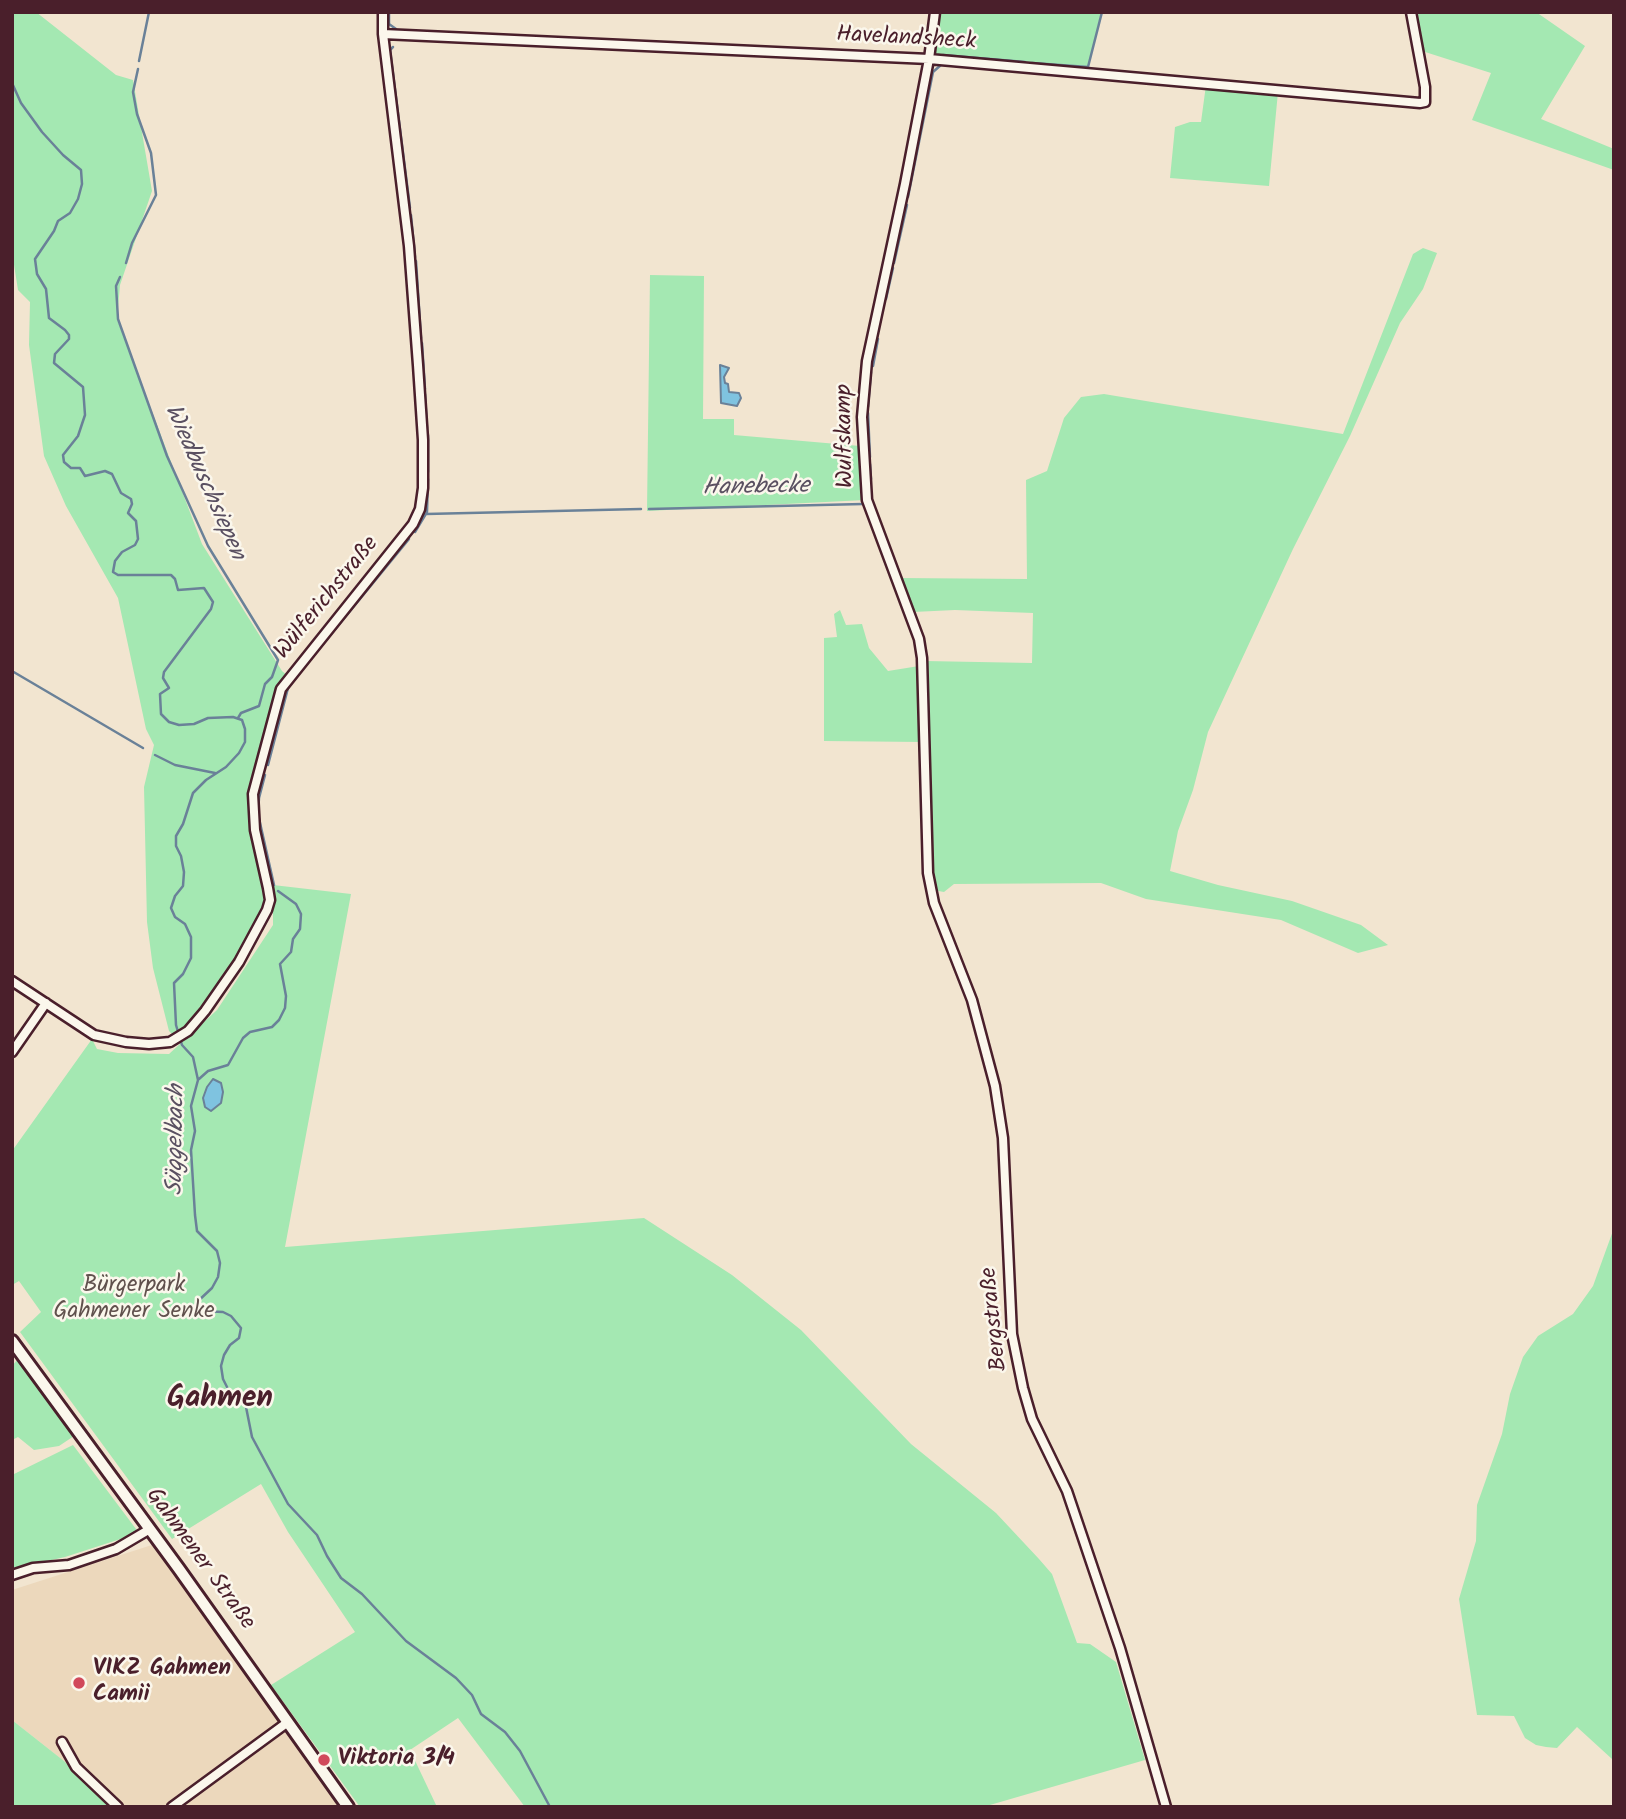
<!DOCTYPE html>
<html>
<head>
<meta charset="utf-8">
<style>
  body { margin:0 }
  #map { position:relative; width:1626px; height:1819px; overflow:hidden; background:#f2e5d0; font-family:Kalam,sans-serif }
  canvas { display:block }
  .frame { position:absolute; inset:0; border:14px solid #4a1f2b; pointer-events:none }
</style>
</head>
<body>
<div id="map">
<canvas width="1626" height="1819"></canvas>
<div class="frame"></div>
</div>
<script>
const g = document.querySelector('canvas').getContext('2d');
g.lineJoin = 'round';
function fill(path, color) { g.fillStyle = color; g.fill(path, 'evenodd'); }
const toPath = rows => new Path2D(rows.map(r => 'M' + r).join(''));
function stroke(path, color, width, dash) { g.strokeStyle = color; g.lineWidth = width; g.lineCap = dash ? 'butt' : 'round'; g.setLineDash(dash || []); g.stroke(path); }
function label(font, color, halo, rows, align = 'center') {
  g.font = font + ' Kalam,sans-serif'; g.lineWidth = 5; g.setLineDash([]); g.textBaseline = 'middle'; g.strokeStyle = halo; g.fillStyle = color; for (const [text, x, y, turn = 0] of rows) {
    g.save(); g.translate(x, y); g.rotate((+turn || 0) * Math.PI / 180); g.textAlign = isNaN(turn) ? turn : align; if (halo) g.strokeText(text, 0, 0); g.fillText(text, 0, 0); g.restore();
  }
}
const built = toPath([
  [158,1543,345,1807,110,1807,64,1761,12,1720,12,1590]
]);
const green = toPath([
  [12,12,36,12,116,75,133,80,152,191,120,285,117,319,202,544,282,671,289,677,253,794,266,913,239,961,187,1029,174,1036,169,1031,153,968,147,922,144,787,154,745,146,729,118,598,66,506,44,456,29,345,30,302,18,290,12,252],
  [939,12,1101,12,1087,74,933,56],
  [1416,12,1536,12,1585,46,1541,119,1614,149,1614,170,1472,120,1491,73,1422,51],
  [1206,85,1278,92,1269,186,1170,178,1175,127,1190,122,1201,122],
  [1423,248,1437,253,1423,289,1400,323,1350,436,1293,549,1208,732,1193,790,1178,831,1170,871,1218,885,1292,901,1361,925,1388,945,1358,953,1281,920,1146,899,1101,883,954,884,944,892,933,890,925,661,1032,663,1033,613,955,610,913,612,899,578,1027,579,1026,480,1047,471,1064,418,1081,397,1104,394,1343,434,1413,254],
  [650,275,704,276,703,419,734,419,734,435,860,446,865,500,647,511],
  [840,610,846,625,862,624,869,648,888,671,919,666,922,742,824,741,824,638,837,637,834,614],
  [273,885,351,894,285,1247,644,1218,732,1275,801,1330,911,1444,996,1513,1039,1559,1052,1574,1077,1643,1090,1644,1116,1662,1145,1760,983,1807,525,1807,458,1718,410,1750,437,1807,360,1807,271,1685,355,1632,288,1532,261,1484,172,1539,20,1332,41,1312,19,1281,12,1285,12,1151,92,1039,97,1049,118,1053,169,1054,217,1010,273,925],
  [1614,1228,1614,1758,1612,1759,1577,1727,1557,1748,1546,1747,1536,1745,1525,1738,1514,1716,1477,1715,1459,1599,1476,1541,1477,1505,1502,1434,1510,1394,1523,1357,1538,1336,1573,1314,1593,1286],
  [18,1359,74,1436,59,1446,34,1450,18,1437,12,1440,12,1366],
  [73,1445,139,1533,65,1557,12,1569,12,1475],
  [12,1720,64,1761,110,1807,12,1807]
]);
const water = toPath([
  [720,365,729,368,724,377,725,383,728,384,729,392,739,393,741,398,737,406,721,403,720,365],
  [213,1079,221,1083,223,1092,221,1103,211,1111,205,1107,203,1098,207,1087,213,1079]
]);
const stream = toPath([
  [389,12,389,24,396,29],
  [393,47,390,50,410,208],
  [943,55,1025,62],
  [139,61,149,12],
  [1032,63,1088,67,1102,12],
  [12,83,21,103,42,132,63,155,81,170,82,184,78,199,70,213,58,221,54,231,35,259,37,274,46,289,49,318,65,330,69,335,69,339,55,354,54,363,83,387,85,415,78,436,63,455,64,462,71,468,80,468,85,476,105,471,112,474,121,493,131,499,132,504,128,513,136,521,138,539,135,545,122,552,115,561,113,572,118,575,171,575,175,579,178,590,204,588,213,602,211,609,164,672,163,678,169,688,160,694,161,714,169,722,179,725,194,724,208,718,233,717,242,720,245,729,245,742,239,753,226,767,206,780,193,793,183,824,176,836,176,846,181,856,184,872,183,886,175,896,171,908,175,917,185,924,191,937,191,958,183,974,174,983,176,1025,182,1045,193,1057,198,1080,191,1106,195,1131,191,1150,195,1215,197,1231,217,1251,220,1263,218,1277,212,1288,197,1302,197,1307,201,1311,223,1312,231,1316,241,1328,239,1338,230,1345,224,1355,221,1366,223,1379,228,1389,239,1396,246,1407,252,1437,288,1504,317,1535,327,1556,341,1578,362,1594,406,1641,456,1678,472,1695,481,1714,505,1732,520,1751,550,1807],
  [908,197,933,72,942,64],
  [411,215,415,257],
  [416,261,421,338],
  [126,263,132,243,156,195,151,153,137,114,133,92,138,69],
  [894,263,907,205],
  [120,277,116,286,118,319,167,456,208,546,278,660,272,677,265,684,259,706,241,713,238,718],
  [886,299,893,268],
  [422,343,425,389],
  [873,366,878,339],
  [425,394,427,428],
  [868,407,871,372],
  [868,413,870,457],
  [428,435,428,472],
  [870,464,871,479],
  [649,509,863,504],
  [426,514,641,509],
  [415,532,427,512,428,479],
  [319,649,409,539],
  [12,671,143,748],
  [155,755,175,765,215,773],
  [268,765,288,688,313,656],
  [265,775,259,798,258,814,274,885],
  [199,1079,208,1071,228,1065,243,1038,250,1032,272,1027,279,1020,285,1008,286,996,280,964,291,952,293,939,300,929,301,914,296,904,278,891]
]);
const minor = toPath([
  [935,12,929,59,905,184,867,361,862,417,867,500,919,639,922,658,928,873,934,903,972,1000,995,1086,1003,1138,1012,1334,1023,1388,1032,1419,1067,1491,1120,1648,1166,1807],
  [383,34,929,59,1420,103,1425,102,1425,87,1411,12],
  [12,981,94,1035,126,1042,149,1044,170,1042,188,1031,205,1011,239,962,267,910,270,900,268,888,255,830,253,794,281,689,413,524,420,509,423,488,423,440,418,365,409,246,383,34,383,12],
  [12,1052,46,1003],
  [12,1575,33,1568,69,1565,116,1549,150,1529],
  [62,1742,76,1767,118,1807],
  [172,1807,288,1722]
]);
const major = toPath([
  [12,1341,179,1569,348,1807]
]);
const markers = [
  [79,1683,7,"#d1495b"],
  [324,1760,7,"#d1495b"]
];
const streetNames = [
  ["Havelandsheck",906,40,3],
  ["Wulfskamp",847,436,-91],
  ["Wülferichstraße",328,599,-51],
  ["Bergstraße",996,1319,-96],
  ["Gahmener Straße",199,1560,54]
];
const parkNames = [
  ["Bürgerpark",134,1287],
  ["Gahmener Senke",134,1313]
];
const poiNames = [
  ["VIKZ Gahmen",93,1670],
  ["Camii",93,1696],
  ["Viktoria 3/4",338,1760]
];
const waterNames = [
  ["Wiedbuschsiepen",203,483,66],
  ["Hanebecke",756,489,-1],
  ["Süggelbach",178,1140,-89]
];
const districtNames = [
  ["Gahmen",220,1401]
];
fill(built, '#ecd8bc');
fill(green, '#a4e8b2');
fill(water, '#7fc3e0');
stroke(water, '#6a8198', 2);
stroke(stream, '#6a8198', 2.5);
stroke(minor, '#4a1f2b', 13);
stroke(major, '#4a1f2b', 16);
stroke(minor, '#fbf7ec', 8);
stroke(major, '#fbf7ec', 10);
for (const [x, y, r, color] of markers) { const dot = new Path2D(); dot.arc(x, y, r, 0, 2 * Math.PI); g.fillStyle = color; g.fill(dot); stroke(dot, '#fbf7ec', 2.5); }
label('23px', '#4a1f2b', '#fbf7ec', streetNames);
label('23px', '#60514d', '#fbf7ec', parkNames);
label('bold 23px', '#4a1f2b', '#fbf7ec', poiNames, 'left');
label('italic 24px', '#5a5061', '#fbf7ec', waterNames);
label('bold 30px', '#4a1f2b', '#fbf7ec', districtNames);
</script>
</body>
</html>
